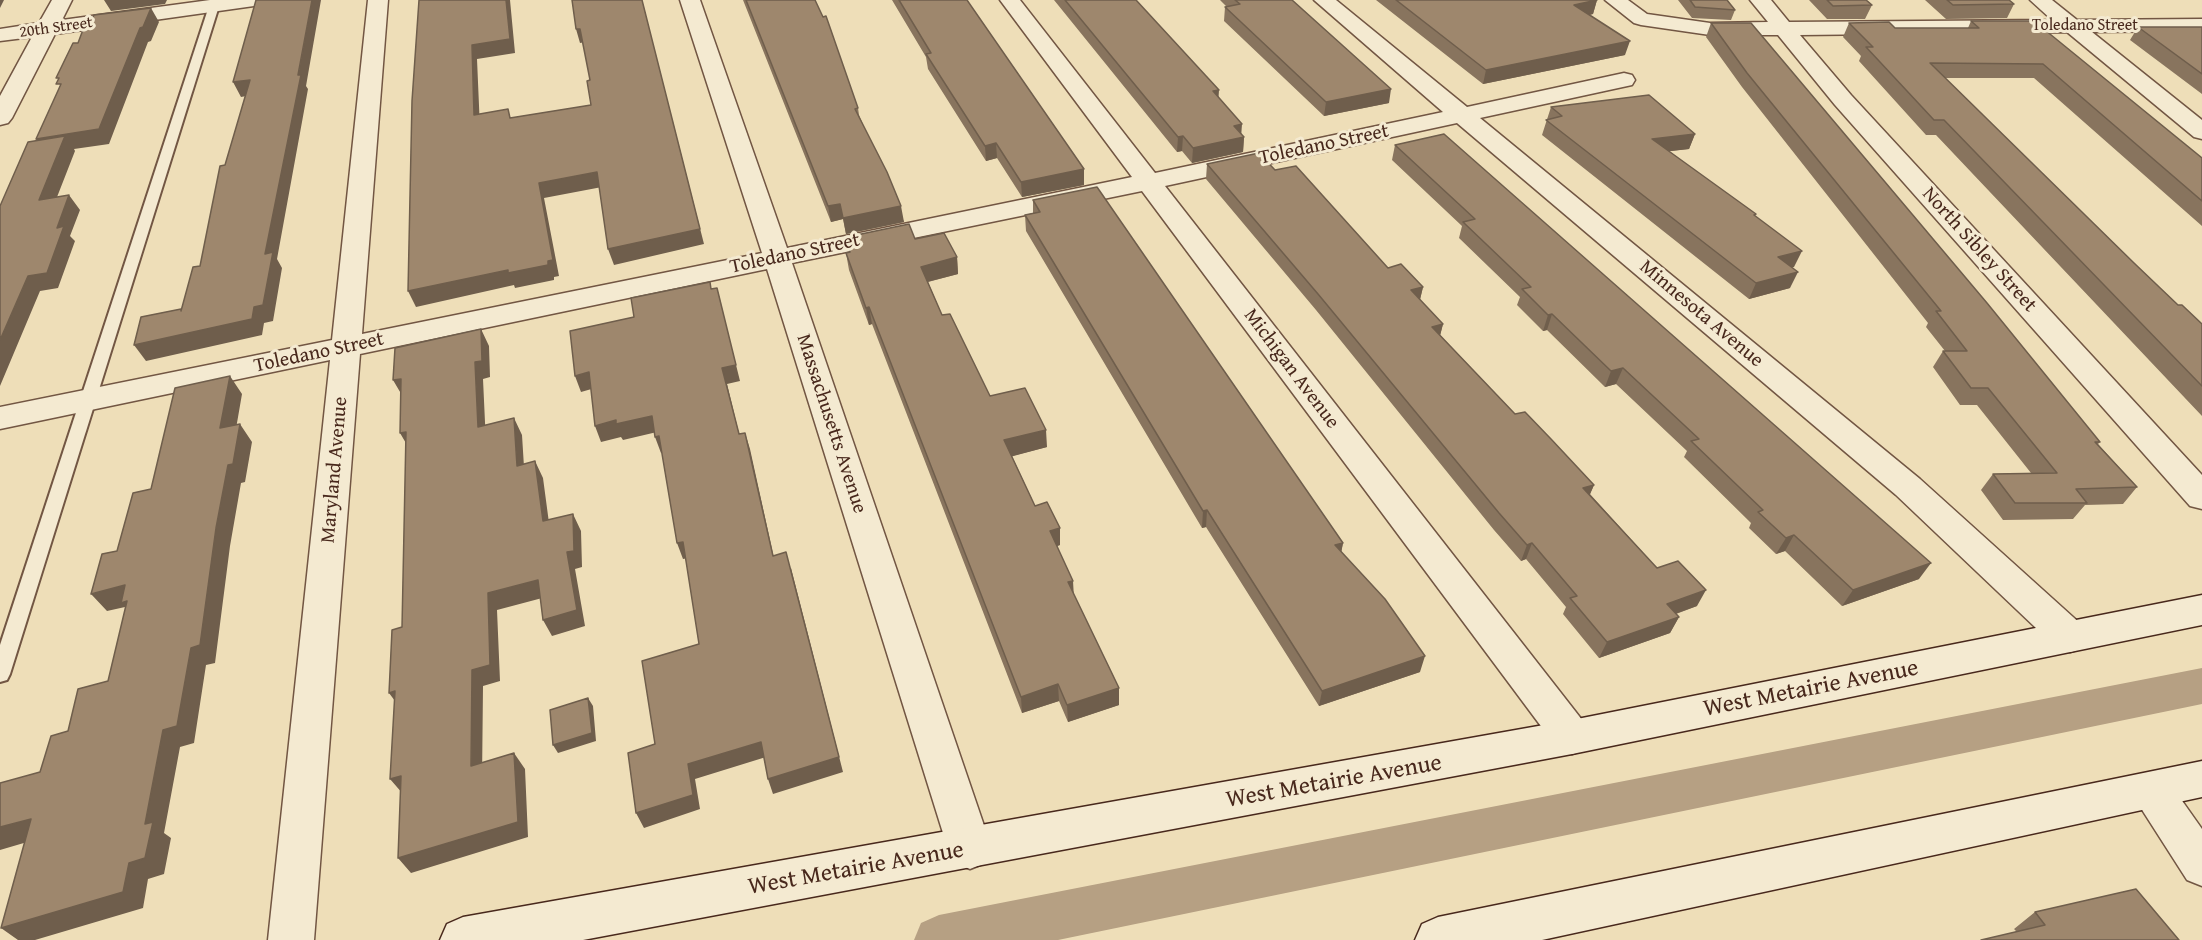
<!DOCTYPE html>
<html>
<head>
<meta charset="utf-8">
<style>
  body { margin:0 }
  canvas { display:block; background:#eedeb8 }
</style>
</head>
<body>
<canvas width="2202" height="940"></canvas>
<script>
const g = document.querySelector('canvas').getContext('2d');
g.lineJoin = 'round';
const toPath = rows => new Path2D(rows.map(r => 'M' + r).join(''));
function fill(path, color) { g.fillStyle = color; g.fill(path, 'evenodd'); }
function stroke(path, color, width, dash) { g.strokeStyle = color; g.lineWidth = width; g.lineCap = dash ? 'butt' : 'round'; g.setLineDash(dash || []); g.stroke(path); }
function label(font, color, halo, rows, align = 'center') {
  g.font = font + ' "Gentium Book Plus",serif'; g.lineWidth = 6; g.setLineDash([]); g.textBaseline = 'middle'; g.strokeStyle = halo; g.fillStyle = color; for (const [text, x, y, turn = 0] of rows) {
    g.save(); g.translate(x, y); g.rotate((+turn || 0) * Math.PI / 180); g.textAlign = isNaN(turn) ? turn : align; if (halo) g.strokeText(text, 0, 0); g.fillText(text, 0, 0); g.restore();
  }
}
const canal = toPath([
  [2202,668,2202,704,1058,940,914,940,921,923,939,915,2202,668]
]);
const service = toPath([
  [214,3,219,6,10,674,7,680,0,682,0,645,209,6,214,3]
]);
const minor = toPath([
  [52,0,72,0,62,20,210,0,264,0,261,4,254,6,55,34,12,118,8,123,0,125,0,96,32,37,0,41,0,29,39,23,52,0],
  [368,0,388,0,362,334,762,253,680,0,700,0,787,248,1132,177,1000,0,1020,0,1155,173,1443,112,1314,0,1336,0,1467,107,1624,73,1632,75,1635,80,1632,85,1480,118,1920,479,2083,626,2089,637,2083,648,2070,652,2057,648,1896,495,1457,123,1165,186,1586,725,1592,737,1586,749,1572,754,1558,749,1142,191,792,263,992,849,985,863,970,869,955,863,948,849,767,269,360,354,314,940,268,940,330,360,0,429,0,407,332,340,368,0],
  [1605,0,1628,0,1647,14,1710,23,1768,22,1750,0,1771,0,1789,22,2052,20,2030,0,2052,0,2077,20,2202,19,2202,31,2092,32,2202,120,2202,139,2194,137,2067,32,1800,35,1851,95,2202,475,2202,509,2190,506,1835,105,1778,35,1710,35,1641,25,1634,23,1605,0],
  [2151,772,2166,778,2202,829,2202,886,2187,880,2130,791,2136,778,2151,772]
]);
const secondary = toPath([
  [2202,595,2202,625,1572,754,583,940,440,940,447,924,463,917,1572,720,2202,595],
  [2202,761,2202,797,1542,940,1415,940,1422,924,1438,917,2202,761]
]);
const wall = toPath([
  [743,0,815,0,858,108,859,115,904,222,846,234,843,219,831,222],
  [892,0,967,0,1084,169,1084,185,1022,197,997,158,986,161,928,69,926,57],
  [1054,0,1136,0,1218,97,1241,134,1244,137,1243,152,1192,163,1182,151,1177,152],
  [1220,0,1292,0,1389,103,1324,116,1224,21,1225,7,1227,7],
  [1376,0,1597,0,1593,14,1590,15,1625,55,1483,84],
  [1678,0,1727,0,1735,10,1731,20,1692,18],
  [1809,0,1866,0,1872,5,1865,19,1827,19],
  [1925,0,2009,0,2014,4,2007,18,1946,19],
  [1971,21,2202,158,2202,226,2034,78,1945,78,2134,263,2178,305,2202,324,2202,416,1936,135,1926,135,1859,61,1861,56,1843,37,1849,23,1895,28,1968,28],
  [1711,23,2100,442,2098,444,2137,487,2123,504,2085,505,2073,519,2003,520,1981,490,1993,474,2031,473,1977,405,1960,405,1933,367,1943,351,1945,351,1926,327,1928,323,1742,87,1706,37],
  [2138,27,2202,27,2202,94,2130,40],
  [1551,107,1695,134,1689,149,1669,151,1755,216,1794,267,1791,267,1790,288,1749,299,1542,135],
  [1395,145,1919,579,1842,606,1785,551,1776,554,1749,528,1751,523,1684,457,1687,451,1616,384,1605,387,1547,330,1543,331,1517,305,1520,297,1459,238,1462,226,1392,160],
  [1207,164,1275,170,1388,268,1423,287,1420,300,1443,324,1440,335,1515,414,1594,485,1590,494,1657,568,1697,606,1676,614,1679,617,1670,633,1599,658,1563,614,1566,607,1526,559,1521,561,1494,530,1316,310,1206,179],
  [1033,200,1343,543,1341,552,1420,672,1319,706,1206,527,1202,528,1026,231,1025,215,1033,213],
  [915,239,957,257,958,274,928,282,942,315,990,396,1047,447,1012,456,1035,506,1060,545,1057,546,1074,595,1119,688,1119,705,1068,722,1059,701,1022,713,872,324,869,325,849,270,846,253],
  [2035,912,2179,940,2017,932,2014,929]
]);
const shadedWall = toPath([
  [0,0,4,0,0,8],
  [104,0,167,0,165,4,111,11],
  [312,0,321,0,306,86,308,89,277,259,282,268,273,321,264,323,262,335,146,361,134,345,265,254],
  [506,0,510,0,515,53,477,59,480,129,474,115,472,45],
  [642,0,704,244,614,265,608,249],
  [1597,0,1593,14,1571,18,1574,5],
  [151,8,159,22,151,41,148,42,109,144,74,149,75,151,50,215,39,200,46,154,36,139,140,28],
  [576,29,580,29,585,42,580,43],
  [1630,41,1625,55,1483,84,1486,70],
  [250,80,257,94,241,97,233,82],
  [1391,89,1389,103,1324,116,1326,102],
  [1219,90,1218,105,1213,91],
  [1242,124,1241,138,1244,137,1243,152,1192,163,1193,148,1234,126],
  [1695,134,1689,149,1646,154,1652,139],
  [1183,136,1182,151,1177,152,1178,137],
  [996,143,997,158,986,161,985,146],
  [1084,169,1084,185,1022,197,1021,182],
  [597,172,602,187,544,198,559,276,554,277,554,280,515,288,514,285,416,307,408,291,539,183],
  [69,195,80,210,70,236,75,241,58,288,40,291,0,386,0,340,28,276,57,228],
  [840,204,843,219,831,222,828,206],
  [901,206,904,222,846,234,843,218],
  [1802,251,1794,267,1771,273,1778,257],
  [957,257,958,274,923,283,921,267],
  [1798,272,1790,288,1749,299,1756,283],
  [1423,287,1419,303,1411,290],
  [717,288,740,381,727,384,743,450,722,368],
  [869,307,872,324,869,325,866,308],
  [1552,314,1547,330,1543,331,1548,315],
  [1443,324,1439,340,1432,327],
  [481,329,489,346,490,377,483,379,486,444,478,427,475,362],
  [1623,368,1616,384,1605,387,1611,371],
  [589,372,595,388,581,392,575,376],
  [230,376,242,394,233,446,220,428],
  [401,379,403,397,393,380],
  [652,416,657,432,623,440,621,437,601,442,595,426,616,420],
  [514,418,522,435,525,483,517,466],
  [240,424,252,442,245,482,241,483,230,546,215,663,206,665,194,743,180,747,164,833,171,838,164,874,148,879,143,908,35,940,18,940,1,928,129,863,145,824,163,730,191,648,216,528,228,465],
  [1046,430,1047,447,1006,458,1004,440],
  [406,432,410,450,400,433],
  [745,433,750,449,777,572,773,556],
  [659,436,665,452,661,453,655,437],
  [535,461,543,478,551,538,543,521],
  [1594,485,1587,501,1583,488],
  [1207,510,1206,527,1202,528,1203,511],
  [573,514,581,531,582,567,575,569,585,626,552,636,543,620,567,552],
  [1060,528,1060,545,1051,548,1050,531],
  [1794,535,1785,551,1776,554,1786,538],
  [683,542,688,558,683,559,677,543],
  [1343,543,1340,559,1335,545],
  [1532,543,1526,559,1521,561,1527,545],
  [1931,563,1919,579,1842,606,1853,590],
  [791,568,843,772,773,794,768,779],
  [538,580,546,597,497,610,500,681,483,686,482,781,471,766,472,670,488,593],
  [1073,581,1074,598,1068,582],
  [125,585,137,620,125,607,107,611,91,594],
  [1706,590,1697,606,1658,620,1667,604],
  [1679,617,1670,633,1599,658,1607,642],
  [1425,656,1420,672,1319,706,1322,691],
  [1058,684,1059,701,1022,713,1021,697],
  [1119,688,1119,705,1068,722,1067,705],
  [395,691,401,709,389,693],
  [588,698,593,706,596,741,558,753,553,745],
  [761,742,766,757,695,779,700,809,644,828,636,813,688,764],
  [514,753,525,769,528,837,411,873,398,858],
  [401,776,403,794,390,779],
  [31,819,51,835,0,850,0,827]
]);
const building = toPath([
  [256,0,312,0,298,75,301,75,265,254,273,252,263,305,254,307,252,319,134,345,141,317,181,309,181,311,193,267,200,266,220,166,225,165,250,80,233,82,256,0],
  [419,0,506,0,510,39,472,45,474,115,508,109,510,118,591,105,587,81,590,80,580,29,576,29,572,0,642,0,700,229,608,249,597,172,539,183,553,260,548,261,548,265,508,273,508,270,408,291,412,101,419,0],
  [746,0,815,0,823,17,826,16,858,108,855,109,887,172,901,206,843,218,840,204,828,206,746,0],
  [899,0,967,0,1084,169,1021,182,996,143,985,146,926,54,931,53,899,0],
  [1065,0,1136,0,1219,90,1213,91,1242,124,1234,126,1244,137,1193,148,1183,136,1178,137,1065,0],
  [1235,0,1292,0,1391,89,1326,102,1225,7,1240,4,1235,0],
  [1396,0,1597,0,1574,5,1630,41,1486,70,1396,0],
  [1690,0,1727,0,1735,10,1695,7,1690,0],
  [1827,0,1866,0,1872,5,1833,6,1827,0],
  [1947,0,2009,0,2014,4,1953,5,1947,0],
  [151,8,143,27,140,28,99,129,36,139,61,84,56,84,59,78,56,78,73,43,78,43,84,27,89,27,94,15,151,8],
  [1971,21,2034,21,2202,158,2202,201,2043,64,1930,63,2134,263,2178,305,2182,305,2202,324,2202,386,1944,120,1934,120,1866,47,1873,47,1849,23,1889,22,1895,28,1979,28,1971,21],
  [1711,23,1751,23,1987,303,2100,442,2095,442,2137,487,2076,489,2087,503,2015,503,1993,474,2057,473,1988,388,1971,388,1943,351,1967,351,1936,311,1941,311,1747,73,1711,23],
  [2138,27,2202,27,2202,74,2138,27],
  [1649,95,1695,134,1652,139,1756,214,1754,215,1802,251,1778,257,1798,272,1756,283,1546,120,1562,116,1551,107,1649,95],
  [1444,134,1931,563,1853,590,1794,535,1786,538,1758,512,1763,510,1691,441,1699,439,1623,368,1611,371,1552,314,1548,315,1522,289,1531,287,1463,222,1475,219,1395,145,1444,134],
  [65,136,39,200,69,195,57,228,64,226,47,273,28,276,0,340,0,206,28,142,65,136],
  [1259,153,1275,170,1296,166,1388,268,1401,264,1423,287,1411,290,1443,324,1432,327,1515,414,1525,412,1551,439,1594,485,1583,488,1657,568,1678,561,1706,590,1667,604,1679,617,1607,642,1570,598,1577,596,1532,543,1527,545,1499,513,1318,294,1207,164,1259,153],
  [1097,187,1343,543,1335,545,1385,599,1425,656,1322,691,1207,510,1203,511,1025,215,1040,212,1033,200,1097,187],
  [909,224,915,239,944,233,957,257,921,267,942,315,950,314,990,396,1025,388,1046,430,1004,440,1035,506,1047,502,1060,528,1050,531,1073,581,1068,582,1119,688,1067,705,1058,684,1021,697,869,307,866,308,846,253,850,252,847,237,909,224],
  [710,282,711,289,717,288,736,365,722,368,739,434,745,433,773,556,786,552,839,757,768,779,761,742,688,764,693,795,636,813,628,753,655,744,642,661,699,644,683,542,677,543,659,436,655,437,652,416,616,424,616,420,595,426,589,372,575,376,570,331,634,317,631,298,710,282],
  [481,329,482,361,475,362,478,427,514,418,517,466,535,461,543,521,573,514,574,551,567,552,577,610,543,620,538,580,488,593,490,665,472,670,471,766,514,753,518,822,398,858,401,776,390,779,395,691,389,693,392,630,402,627,406,432,400,433,401,379,393,380,395,348,481,329],
  [230,376,220,428,240,424,233,464,228,465,216,528,200,645,191,648,177,726,163,730,145,824,153,822,145,858,129,863,123,892,1,928,31,819,0,827,0,783,40,772,51,736,68,731,78,689,108,681,127,601,121,603,125,585,91,594,102,554,117,551,133,493,151,489,175,388,230,376],
  [588,698,592,733,553,745,550,710,588,698],
  [2136,889,2179,940,1981,940,2045,925,2035,912,2136,889]
]);
const farStreetnames = [
  ["Toledano Street",2085,26],
  ["20th Street",56,28,-8]
];
const streetNames = [
  ["Toledano Street",1324,145,-12],
  ["North Sibley Street",1979,250,48],
  ["Toledano Street",795,254,-12],
  ["Minnesota Avenue",1701,314,40],
  ["Toledano Street",319,353,-12],
  ["Michigan Avenue",1291,369,53],
  ["Massachusetts Avenue",831,424,72],
  ["Maryland Avenue",335,470,-85]
];
const nearStreetnames = [
  ["West Metairie Avenue",1811,689,-11],
  ["West Metairie Avenue",1334,782,-10],
  ["West Metairie Avenue",856,869,-10]
];
fill(canal, '#b6a083');
stroke(service, '#725643', 4);
stroke(minor, '#725643', 3);
stroke(secondary, '#48281c', 3);
fill(service, '#f4ead1');
fill(minor, '#f4ead1');
fill(secondary, '#f4ead1');
fill(wall, '#88745e');
fill(shadedWall, '#6f5e4c');
fill(building, '#9e876d');
stroke(building, '#6f5e4c', 1.5);
label('16px', '#48281c', '#f4ead1', farStreetnames);
label('20px', '#48281c', '#f4ead1', streetNames);
label('24px', '#48281c', '#f4ead1', nearStreetnames);
</script>
</body>
</html>
